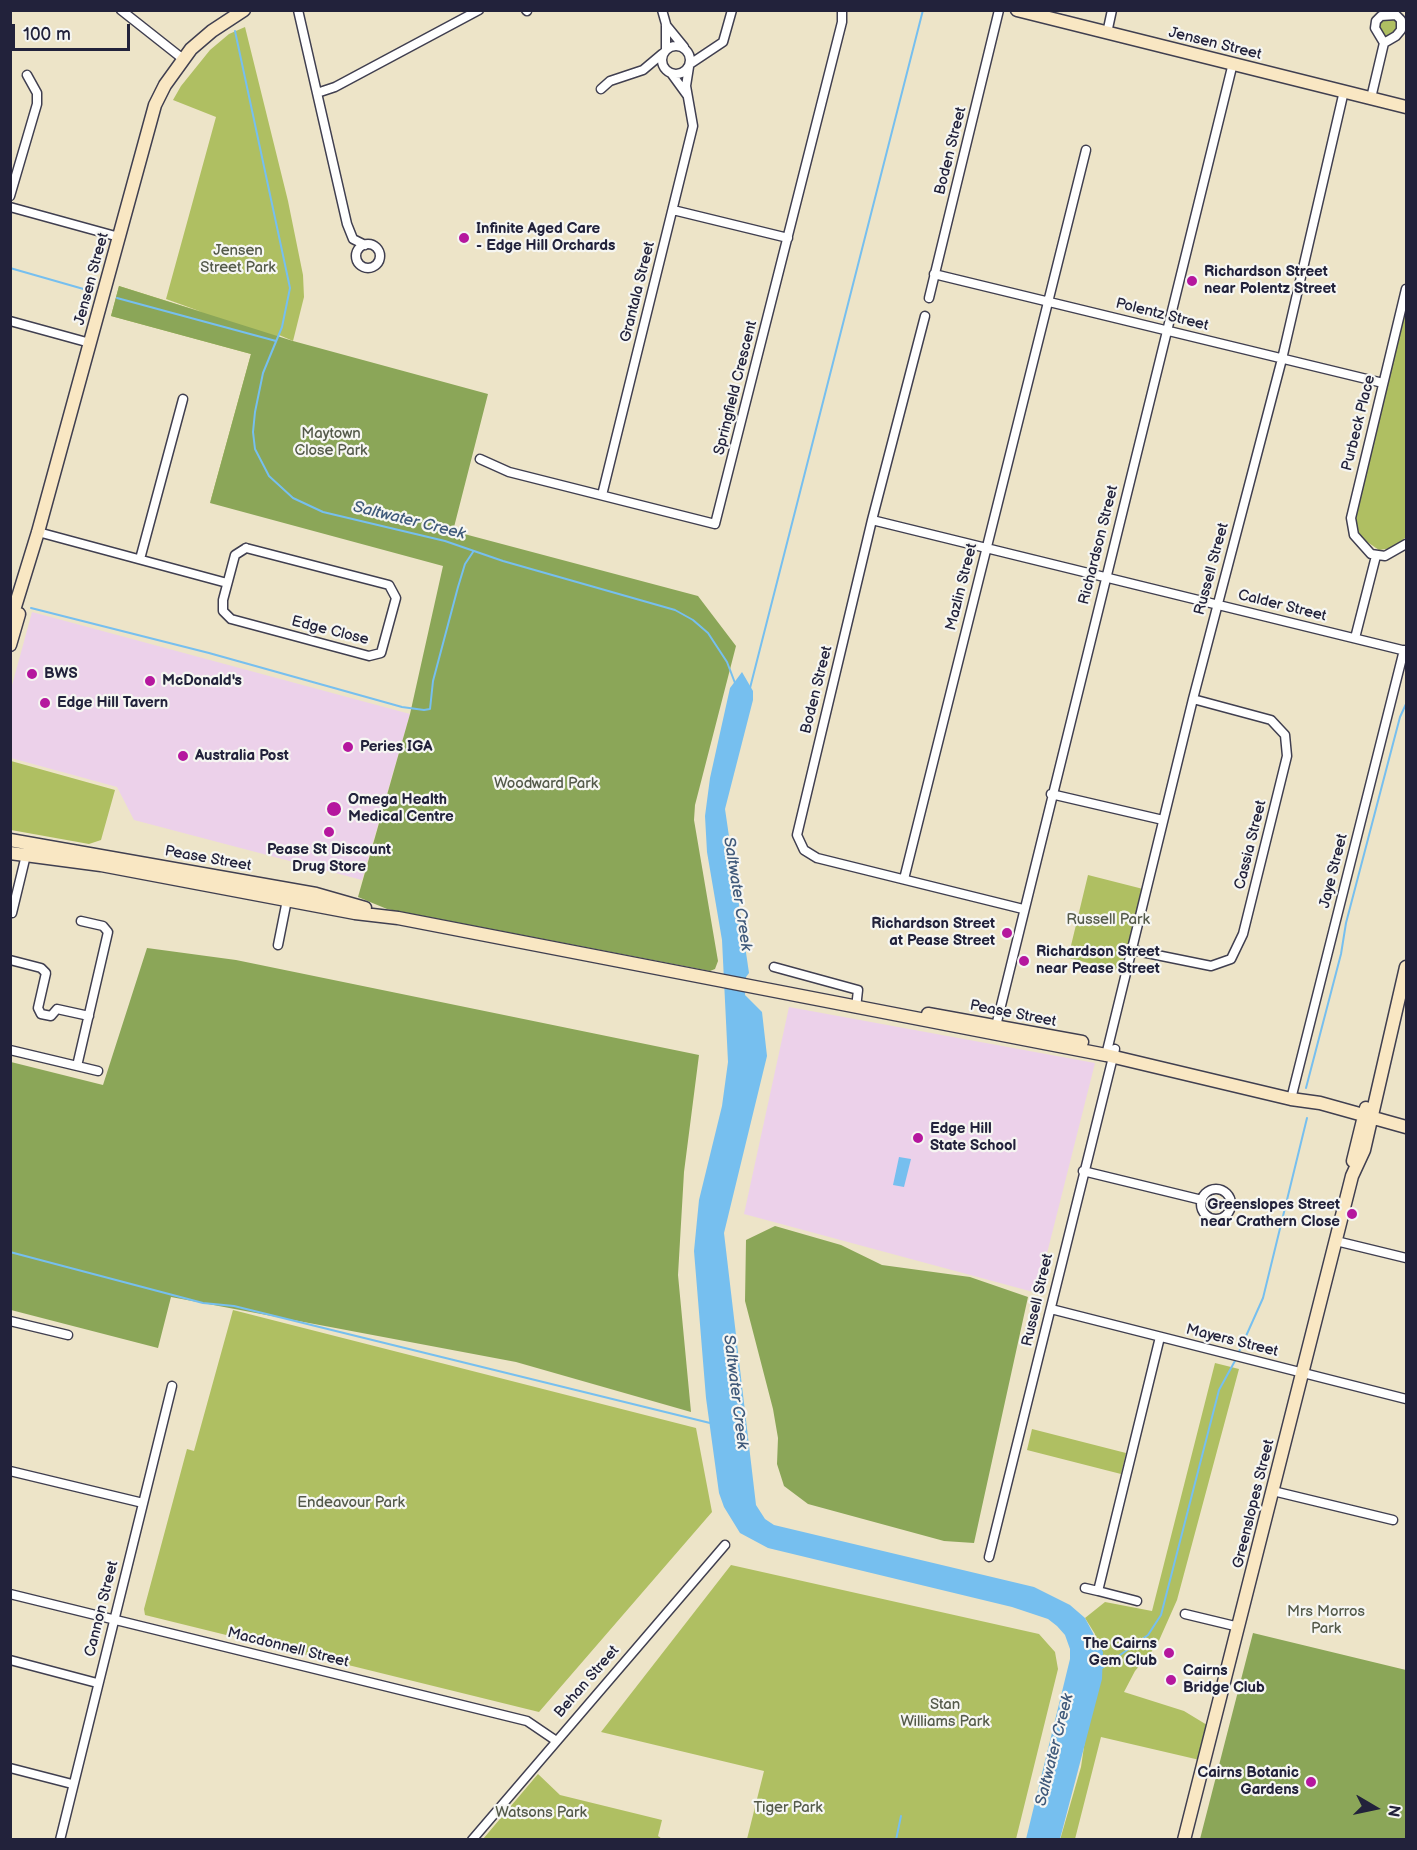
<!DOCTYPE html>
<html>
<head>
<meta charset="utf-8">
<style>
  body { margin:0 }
  #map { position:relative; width:1417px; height:1850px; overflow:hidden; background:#ede4c8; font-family:"Balsamiq Sans",sans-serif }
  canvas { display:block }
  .frame { position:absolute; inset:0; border:12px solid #22223b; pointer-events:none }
  .north { position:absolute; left:1345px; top:1778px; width:60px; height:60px; -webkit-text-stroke:4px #f6f6f2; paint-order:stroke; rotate:99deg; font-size:16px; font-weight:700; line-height:24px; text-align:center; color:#22223b }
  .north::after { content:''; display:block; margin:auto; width:21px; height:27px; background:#22223b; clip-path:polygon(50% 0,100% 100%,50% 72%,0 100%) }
  .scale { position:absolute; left:12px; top:24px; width:118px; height:27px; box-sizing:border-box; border:3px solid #22223b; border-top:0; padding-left:8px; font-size:18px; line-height:21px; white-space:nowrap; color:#22223b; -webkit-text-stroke:4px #f6f6f2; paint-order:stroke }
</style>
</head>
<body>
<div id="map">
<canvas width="1417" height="1850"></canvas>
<div class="frame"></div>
<div class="north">N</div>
<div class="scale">100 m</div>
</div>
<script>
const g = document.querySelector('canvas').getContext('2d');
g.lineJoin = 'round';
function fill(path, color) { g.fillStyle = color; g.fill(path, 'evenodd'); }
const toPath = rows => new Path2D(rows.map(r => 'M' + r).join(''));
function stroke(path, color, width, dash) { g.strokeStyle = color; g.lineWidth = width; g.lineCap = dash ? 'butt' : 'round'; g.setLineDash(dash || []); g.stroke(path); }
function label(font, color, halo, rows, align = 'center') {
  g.font = font + ' "Balsamiq Sans",sans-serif'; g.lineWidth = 4.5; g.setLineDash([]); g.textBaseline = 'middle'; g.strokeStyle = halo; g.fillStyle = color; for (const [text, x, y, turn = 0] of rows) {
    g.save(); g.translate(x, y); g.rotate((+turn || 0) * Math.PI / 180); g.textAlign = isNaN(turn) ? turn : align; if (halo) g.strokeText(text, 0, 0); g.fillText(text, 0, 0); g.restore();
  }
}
const built = toPath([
  [32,612,410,714,362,880,134,820,117,787,11,758,11,689],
  [789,1007,1095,1063,1037,1293,744,1214]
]);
const green = toPath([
  '1378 27a10 10 0 1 1 20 0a10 10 0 1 1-20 0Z',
  [245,27,288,201,303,275,304,297,293,341,279,335,210,503,251,354,111,316,119,286,202,312,166,299,216,117,173,100,181,86,210,50,229,34],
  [1406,305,1406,537,1393,548,1379,550,1360,537,1355,520],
  [11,761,115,790,101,840,89,844,11,830],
  [1088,875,1147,890,1126,972,1068,958],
  [233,1310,696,1428,712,1512,539,1712,145,1615,144,1609,187,1449,194,1451],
  [1215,1363,1239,1369,1177,1600,1157,1645,1135,1671,1124,1692,1184,1711,1212,1728,1204,1761,1101,1737,1075,1839,1060,1840,1081,1767,1086,1733,1095,1634,1085,1618,1105,1602,1152,1611],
  [1032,1429,1126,1453,1121,1474,1027,1450],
  [731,1565,1039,1634,1055,1652,1058,1669,1016,1839,747,1839,764,1771,601,1732],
  [538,1774,560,1795,662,1820,658,1836,662,1839,483,1839]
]);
const forest = toPath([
  [119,286,293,341,488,394,453,531,698,596,736,646,695,805,694,820,718,961,715,969,710,971,387,909,358,897,410,714,443,566,210,503,251,354,111,316],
  [147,948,236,960,699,1055,684,1172,678,1275,691,1412,516,1362,171,1297,158,1348,11,1310,11,1062,103,1085],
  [775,1226,841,1245,882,1265,970,1277,1028,1297,974,1543,944,1541,808,1504,784,1486,777,1464,778,1438,773,1409,745,1301,746,1240],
  [1253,1633,1406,1670,1406,1839,1200,1839]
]);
const water = toPath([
  [742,672,753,691,753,700,725,809,749,973,746,977,745,995,762,1012,767,1056,724,1233,756,1505,765,1519,774,1525,1034,1587,1070,1605,1085,1618,1103,1652,1102,1679,1060,1839,1026,1839,1070,1659,1070,1649,1065,1635,1057,1626,1048,1619,1012,1607,768,1548,740,1533,724,1507,719,1493,706,1398,694,1251,699,1200,722,1106,728,1062,722,940,707,852,705,816,710,778,730,688],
  [899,1157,911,1159,904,1187,893,1185]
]);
const stream = toPath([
  [235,31,290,288,282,327,263,373,255,412,253,432,255,449,269,476,293,498,323,512,445,541,503,561,675,610,693,620,708,633,727,662,735,683],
  [10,268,87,290],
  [117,298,276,341],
  [31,608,209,653,402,707,424,710,430,709,433,681,458,587,465,564,473,552],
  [750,688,923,10],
  [1306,1088,1341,954,1346,923,1400,717,1406,704],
  [10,1252,203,1303,234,1306,710,1423],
  [1238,1354,1263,1298,1307,1118],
  [1102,1668,1148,1635,1161,1615,1219,1390,1236,1359],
  [896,1840,901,1816]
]);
const street = toPath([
  [121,10,183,59],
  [298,10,347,224,353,239,365,245],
  [526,10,527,11],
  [662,10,666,24,666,50],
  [666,25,684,47],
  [1107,33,1112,10],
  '662 60a14 14 0 1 1 28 0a14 14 0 1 1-28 0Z',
  [690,64,723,42,732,10],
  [671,73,687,95],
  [601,89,610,81,643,70,662,54],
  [317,93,335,87,479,10],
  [1371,98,1384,43,1396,36,1401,30,1401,20,1396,15,1381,16,1376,21,1375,28,1384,43],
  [10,196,37,104,37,93,27,75],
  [10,207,119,237],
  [673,210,788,238],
  '356 256a12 12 0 1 1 24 0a12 12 0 1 1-24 0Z',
  [934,274,1383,383],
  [1406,289,1351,518,1354,535,1371,554,1385,556,1406,544],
  [929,298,999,10],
  [925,316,872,520,797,835,804,850,817,858,1023,909],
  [10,321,90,343],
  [480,459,509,472,715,524,842,22,842,10],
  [602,495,693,126,686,86,689,67],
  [872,520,1406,651],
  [38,532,227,583],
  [246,548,389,585,396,598,381,653,369,656,231,619,223,611,223,600,235,555,246,548],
  [140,559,183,399],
  [1355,638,1376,556],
  [1051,794,1163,820],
  [904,879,1086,150],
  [12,913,27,851],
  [278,945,287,900],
  [1132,950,1211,966,1231,959,1243,934,1287,756,1285,735,1271,720,1193,699],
  [10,960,41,968,46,973,38,1008,41,1014,51,1016,57,1009,89,1016],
  [774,967,858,990,856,1008],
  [995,1030,1233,63],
  [10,1050,98,1071],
  [1106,1055,1193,699,1282,359,1344,91],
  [77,1066,108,932,103,926,81,921],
  [1291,1099,1404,650],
  [1083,1171,1202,1200],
  '1201 1204a15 15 0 1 1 30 0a15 15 0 1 1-30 0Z',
  [1336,1241,1406,1258],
  [1051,1309,1406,1399],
  [10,1321,68,1335],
  [10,1471,143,1503],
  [1273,1491,1393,1520],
  [989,1557,1115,1049],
  [1085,1588,1098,1591],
  [10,1594,527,1721,555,1740],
  [1137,1601,1098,1591,1160,1337],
  [1185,1614,1239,1627],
  [10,1660,97,1683],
  [10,1768,72,1784],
  [60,1840,172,1386],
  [472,1840,725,1545]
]);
const secondary = toPath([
  [1017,10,1406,107],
  [10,623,38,532,155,105,165,85,191,49,212,31,244,10],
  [10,645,19,614],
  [10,840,316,894,365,908],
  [10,853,101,865,355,913,398,918,1106,1055,1291,1099,1320,1103,1406,1127],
  [928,1014,1082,1042],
  [1353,1161,1366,1108],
  [1184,1840,1352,1176,1364,1150,1406,967]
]);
const markers = [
  [464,238,6,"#b5179e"],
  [1192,281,6,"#b5179e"],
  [32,674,6,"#b5179e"],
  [150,681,6,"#b5179e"],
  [45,703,6,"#b5179e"],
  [348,747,6,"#b5179e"],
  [183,756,6,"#b5179e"],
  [334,809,8,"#b5179e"],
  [329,832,6,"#b5179e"],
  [1007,933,6,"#b5179e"],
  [1024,961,6,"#b5179e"],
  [918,1138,6,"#b5179e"],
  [1352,1214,6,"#b5179e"],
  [1169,1653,6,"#b5179e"],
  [1171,1680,6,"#b5179e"],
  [1311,1782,6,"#b5179e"]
];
const streetNames = [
  ["Jensen Street",1215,44,14],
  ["Boden Street",951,151,-76],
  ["Jensen Street",92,279,-75],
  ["Grantala Street",638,292,-76],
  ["Polentz Street",1162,315,14],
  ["Springfield Crescent",736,388,-76],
  ["Purbeck Place",1359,423,-76],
  ["Richardson Street",1099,545,-76],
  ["Russell Street",1212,569,-75],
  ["Mazlin Street",962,587,-76],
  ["Calder Street",1282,606,14],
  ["Edge Close",330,631,14],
  ["Boden Street",817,690,-76],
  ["Cassia Street",1251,845,-76],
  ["Pease Street",208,859,10],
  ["Jaye Street",1334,871,-76],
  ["Pease Street",1013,1014,11],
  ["Russell Street",1038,1300,-77],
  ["Mayers Street",1232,1341,14],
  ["Greenslopes Street",1254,1504,-76],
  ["Cannon Street",102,1609,-76],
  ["Macdonnell Street",288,1648,14],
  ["Behan Street",587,1682,-49]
];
const poiNames = [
  ["Infinite Aged Care",476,229],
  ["- Edge Hill Orchards",476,246],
  ["Richardson Street",1204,272],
  ["near Polentz Street",1204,289],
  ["BWS",44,674],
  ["McDonald's",162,681],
  ["Edge Hill Tavern",57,703],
  ["Peries IGA",360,747],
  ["Australia Post",195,756],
  ["Omega Health",348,800],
  ["Medical Centre",348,817],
  ["Pease St Discount",329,850,"center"],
  ["Drug Store",329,867,"center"],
  ["Richardson Street",995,924,"right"],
  ["at Pease Street",995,941,"right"],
  ["Richardson Street",1036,952],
  ["near Pease Street",1036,969],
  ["Edge Hill",930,1129],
  ["State School",930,1146],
  ["Greenslopes Street",1340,1205,"right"],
  ["near Crathern Close",1340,1222,"right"],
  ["The Cairns",1157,1644,"right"],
  ["Gem Club",1157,1661,"right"],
  ["Cairns",1183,1671],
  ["Bridge Club",1183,1688],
  ["Cairns Botanic",1299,1773,"right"],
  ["Gardens",1299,1790,"right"]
];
const parkNames = [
  ["Jensen",238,251],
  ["Street Park",238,268],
  ["Maytown",331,434],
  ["Close Park",331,451],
  ["Woodward Park",546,784],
  ["Russell Park",1108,920],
  ["Endeavour Park",351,1503],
  ["Mrs Morros",1326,1612],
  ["Park",1326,1629],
  ["Stan",945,1705],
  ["Williams Park",945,1722],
  ["Tiger Park",788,1808],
  ["Watsons Park",541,1813]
];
const waterNames = [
  ["Saltwater Creek",409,521,14],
  ["Saltwater Creek",737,894,81],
  ["Saltwater Creek",735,1392,83],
  ["Saltwater Creek",1055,1750,-76]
];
fill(built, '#ecd1ea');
fill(green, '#afbf62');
fill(forest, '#8ba658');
fill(water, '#76bfef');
stroke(stream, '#76bfef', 2);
stroke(street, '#403f50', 11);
stroke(secondary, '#403f50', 15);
stroke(street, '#fff', 8);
stroke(secondary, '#f9e7c3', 12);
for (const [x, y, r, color] of markers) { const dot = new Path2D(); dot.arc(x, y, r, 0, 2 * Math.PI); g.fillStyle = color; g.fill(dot); stroke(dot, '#f6f6f2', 2); }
label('15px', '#22223b', '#f6f6f2', streetNames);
label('bold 15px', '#22223b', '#f6f6f2', poiNames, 'left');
label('15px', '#535949', '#f6f6f2', parkNames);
label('italic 16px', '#3f597a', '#f6f6f2', waterNames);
</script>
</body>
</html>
